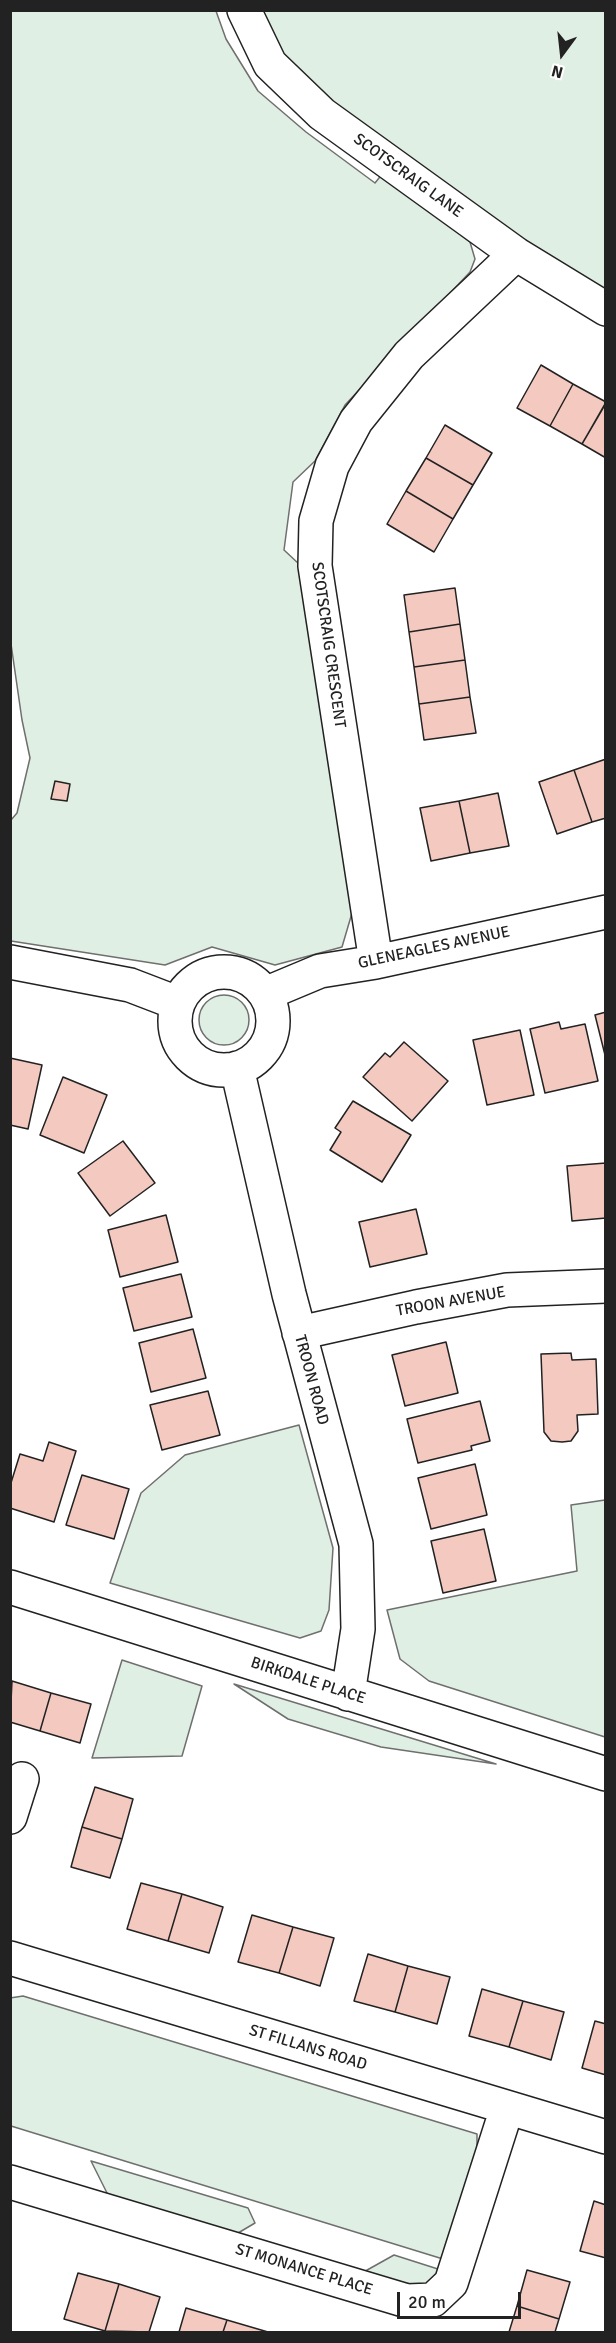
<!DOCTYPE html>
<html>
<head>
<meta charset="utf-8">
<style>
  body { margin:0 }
  #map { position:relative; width:616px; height:2343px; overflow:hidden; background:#fff; font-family:Signika,sans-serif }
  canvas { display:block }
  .frame { position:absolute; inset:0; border:12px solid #222; pointer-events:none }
  .north { position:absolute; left:532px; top:24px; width:60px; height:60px; -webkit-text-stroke:4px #fff; paint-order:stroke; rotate:195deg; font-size:16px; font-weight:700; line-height:24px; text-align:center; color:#222 }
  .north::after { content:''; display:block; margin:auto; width:21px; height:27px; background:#222; clip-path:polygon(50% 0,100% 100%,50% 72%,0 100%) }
  .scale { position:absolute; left:397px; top:2292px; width:124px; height:27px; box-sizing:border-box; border:3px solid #222; border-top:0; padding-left:8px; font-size:18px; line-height:21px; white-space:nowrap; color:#222; -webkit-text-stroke:4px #fff; paint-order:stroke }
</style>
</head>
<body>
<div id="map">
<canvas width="616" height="2343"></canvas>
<div class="frame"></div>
<div class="north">N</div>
<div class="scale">20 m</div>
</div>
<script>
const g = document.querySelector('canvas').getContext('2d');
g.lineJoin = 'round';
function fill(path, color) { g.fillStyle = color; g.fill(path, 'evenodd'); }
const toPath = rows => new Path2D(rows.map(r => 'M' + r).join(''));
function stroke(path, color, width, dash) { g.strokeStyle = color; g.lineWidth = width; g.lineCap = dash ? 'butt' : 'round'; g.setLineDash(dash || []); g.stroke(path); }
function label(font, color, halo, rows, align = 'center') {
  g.font = font + ' Signika,sans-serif'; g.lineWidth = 4.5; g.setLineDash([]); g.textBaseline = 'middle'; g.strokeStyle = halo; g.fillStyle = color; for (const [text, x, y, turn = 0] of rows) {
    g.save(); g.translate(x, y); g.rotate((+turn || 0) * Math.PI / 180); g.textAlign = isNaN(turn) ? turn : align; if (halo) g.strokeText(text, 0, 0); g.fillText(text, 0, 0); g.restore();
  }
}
const green = toPath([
  [10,11,216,11,226,39,258,91,306,132,375,183,383,173,470,242,475,259,470,272,345,405,315,461,293,482,284,550,299,564,352,913,342,947,275,965,212,947,165,965,11,941,11,820,17,813,30,758,22,720,10,637,10,11],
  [261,11,605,11,605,293,523,242,331,105,285,61,261,11],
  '199 1020a25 25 0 1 1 50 0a25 25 0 1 1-50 0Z',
  [299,1425,333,1548,329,1610,321,1631,300,1638,110,1583,141,1493,185,1455,299,1425],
  [605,1500,605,1737,429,1681,400,1659,387,1610,577,1571,571,1505,605,1500],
  [122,1660,202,1686,182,1756,92,1758,122,1660],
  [234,1684,496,1764,381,1747,288,1719,234,1684],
  [23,1996,477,2134,477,2156,443,2259,11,2126,10,1998,23,1996],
  [91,2161,248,2208,255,2223,233,2236,110,2199,91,2161],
  [394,2255,441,2270,428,2286,413,2289,360,2274,394,2255]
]);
const building = toPath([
  [541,365,573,384,550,426,517,408,541,365],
  [573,384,606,402,582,444,550,426,573,384],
  [606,403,606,458,582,444,606,403],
  [445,425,492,453,473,485,426,458,445,425],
  [426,458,473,485,453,519,406,491,426,458],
  [406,491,453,519,434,552,387,524,406,491],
  [455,588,460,624,409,632,404,595,455,588],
  [460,624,465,660,414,667,409,632,460,624],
  [465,660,470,697,419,704,414,667,465,660],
  [470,697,476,733,424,740,419,704,470,697],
  [606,759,606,818,592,822,574,770,606,759],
  [574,770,592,822,557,834,539,782,574,770],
  [55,781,70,784,67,801,51,799,55,781],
  [498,793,509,846,470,853,459,801,498,793],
  [459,801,470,853,431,861,420,808,459,801],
  [606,1012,606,1059,595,1015,606,1012],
  [559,1022,561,1029,585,1024,598,1081,545,1093,530,1029,559,1022],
  [520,1030,534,1095,487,1105,473,1040,520,1030],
  [404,1042,448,1081,412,1121,363,1077,385,1053,390,1057,404,1042],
  [10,1058,42,1065,28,1129,10,1125,10,1058],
  [63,1077,107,1095,84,1153,40,1135,63,1077],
  [353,1101,411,1135,382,1182,330,1150,341,1132,335,1128,353,1101],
  [123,1141,155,1183,110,1216,78,1173,123,1141],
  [606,1163,606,1218,572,1221,567,1166,606,1163],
  [416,1209,427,1254,370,1267,359,1222,416,1209],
  [166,1215,178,1262,120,1277,108,1230,166,1215],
  [181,1274,192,1317,134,1331,123,1288,181,1274],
  [193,1329,206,1378,151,1392,139,1343,193,1329],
  [446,1342,458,1393,405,1406,392,1355,446,1342],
  [571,1353,572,1360,596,1359,598,1414,577,1415,578,1431,571,1441,562,1442,551,1441,544,1432,541,1354,571,1353],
  [208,1391,220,1435,162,1450,150,1405,208,1391],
  [480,1401,490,1441,471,1446,472,1450,418,1463,407,1419,480,1401],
  [49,1442,76,1451,54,1522,10,1508,10,1486,20,1454,43,1461,49,1442],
  [475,1464,487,1515,431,1529,418,1478,475,1464],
  [82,1475,129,1489,114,1539,66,1525,82,1475],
  [484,1529,496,1581,443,1593,431,1541,484,1529],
  [12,1681,51,1693,40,1731,10,1722,12,1681],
  [51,1693,91,1704,80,1743,40,1731,51,1693],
  [95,1787,133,1799,122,1839,82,1827,95,1787],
  [82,1827,122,1839,110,1878,71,1867,82,1827],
  [141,1883,182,1894,168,1941,127,1929,141,1883],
  [182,1894,223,1907,209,1953,168,1941,182,1894],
  [252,1915,293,1927,279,1973,238,1962,252,1915],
  [293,1927,334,1938,320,1986,279,1973,293,1927],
  [368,1954,408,1966,395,2012,354,2001,368,1954],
  [408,1966,450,1977,437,2024,395,2012,408,1966],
  [482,1989,523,2001,509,2047,469,2036,482,1989],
  [523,2001,564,2012,551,2060,509,2047,523,2001],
  [595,2021,606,2024,606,2075,582,2068,595,2021],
  [594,2201,606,2205,606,2258,580,2251,594,2201],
  [527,2270,570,2282,559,2319,517,2306,527,2270],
  [78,2273,119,2284,105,2331,64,2319,78,2273],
  [119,2284,160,2297,149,2332,105,2331,119,2284],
  [517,2306,559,2319,555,2332,509,2332,517,2306],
  [186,2308,227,2320,223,2332,179,2332,186,2308],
  [227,2320,268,2332,223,2332,227,2320]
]);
const minor = toPath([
  [244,10,270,64,322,114,516,254,606,309],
  [10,962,130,985,177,1003],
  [376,962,315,566,316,521,332,466,356,421,409,355,516,254],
  '175 1021a49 49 0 1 1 98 0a49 49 0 1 1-98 0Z',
  [265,994,320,971,376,962,606,912],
  [237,1068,289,1294,356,1544,358,1629,348,1694],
  [299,1333,416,1307,507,1290,606,1286],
  [10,1587,606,1774],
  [10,1817,22,1779],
  [10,1958,606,2137],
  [10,2182,407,2301,433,2300,451,2283,507,2108]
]);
const streetNames = [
  ["SCOTSCRAIG LANE",408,176,36],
  ["SCOTSCRAIG CRESCENT",328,645,82],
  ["GLENEAGLES AVENUE",434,948,-12],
  ["TROON AVENUE",451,1302,-10],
  ["TROON ROAD",311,1380,75],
  ["BIRKDALE PLACE",308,1681,18],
  ["ST FILLANS ROAD",308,2048,17],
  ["ST MONANCE PLACE",304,2270,17]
];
fill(green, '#e0efe3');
stroke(green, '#6f6f6f', 1.5);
fill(building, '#f3c9c0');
stroke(building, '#222', 1.5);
stroke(minor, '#222', 36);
stroke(minor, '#fff', 33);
label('16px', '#222', '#fff', streetNames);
</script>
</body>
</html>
